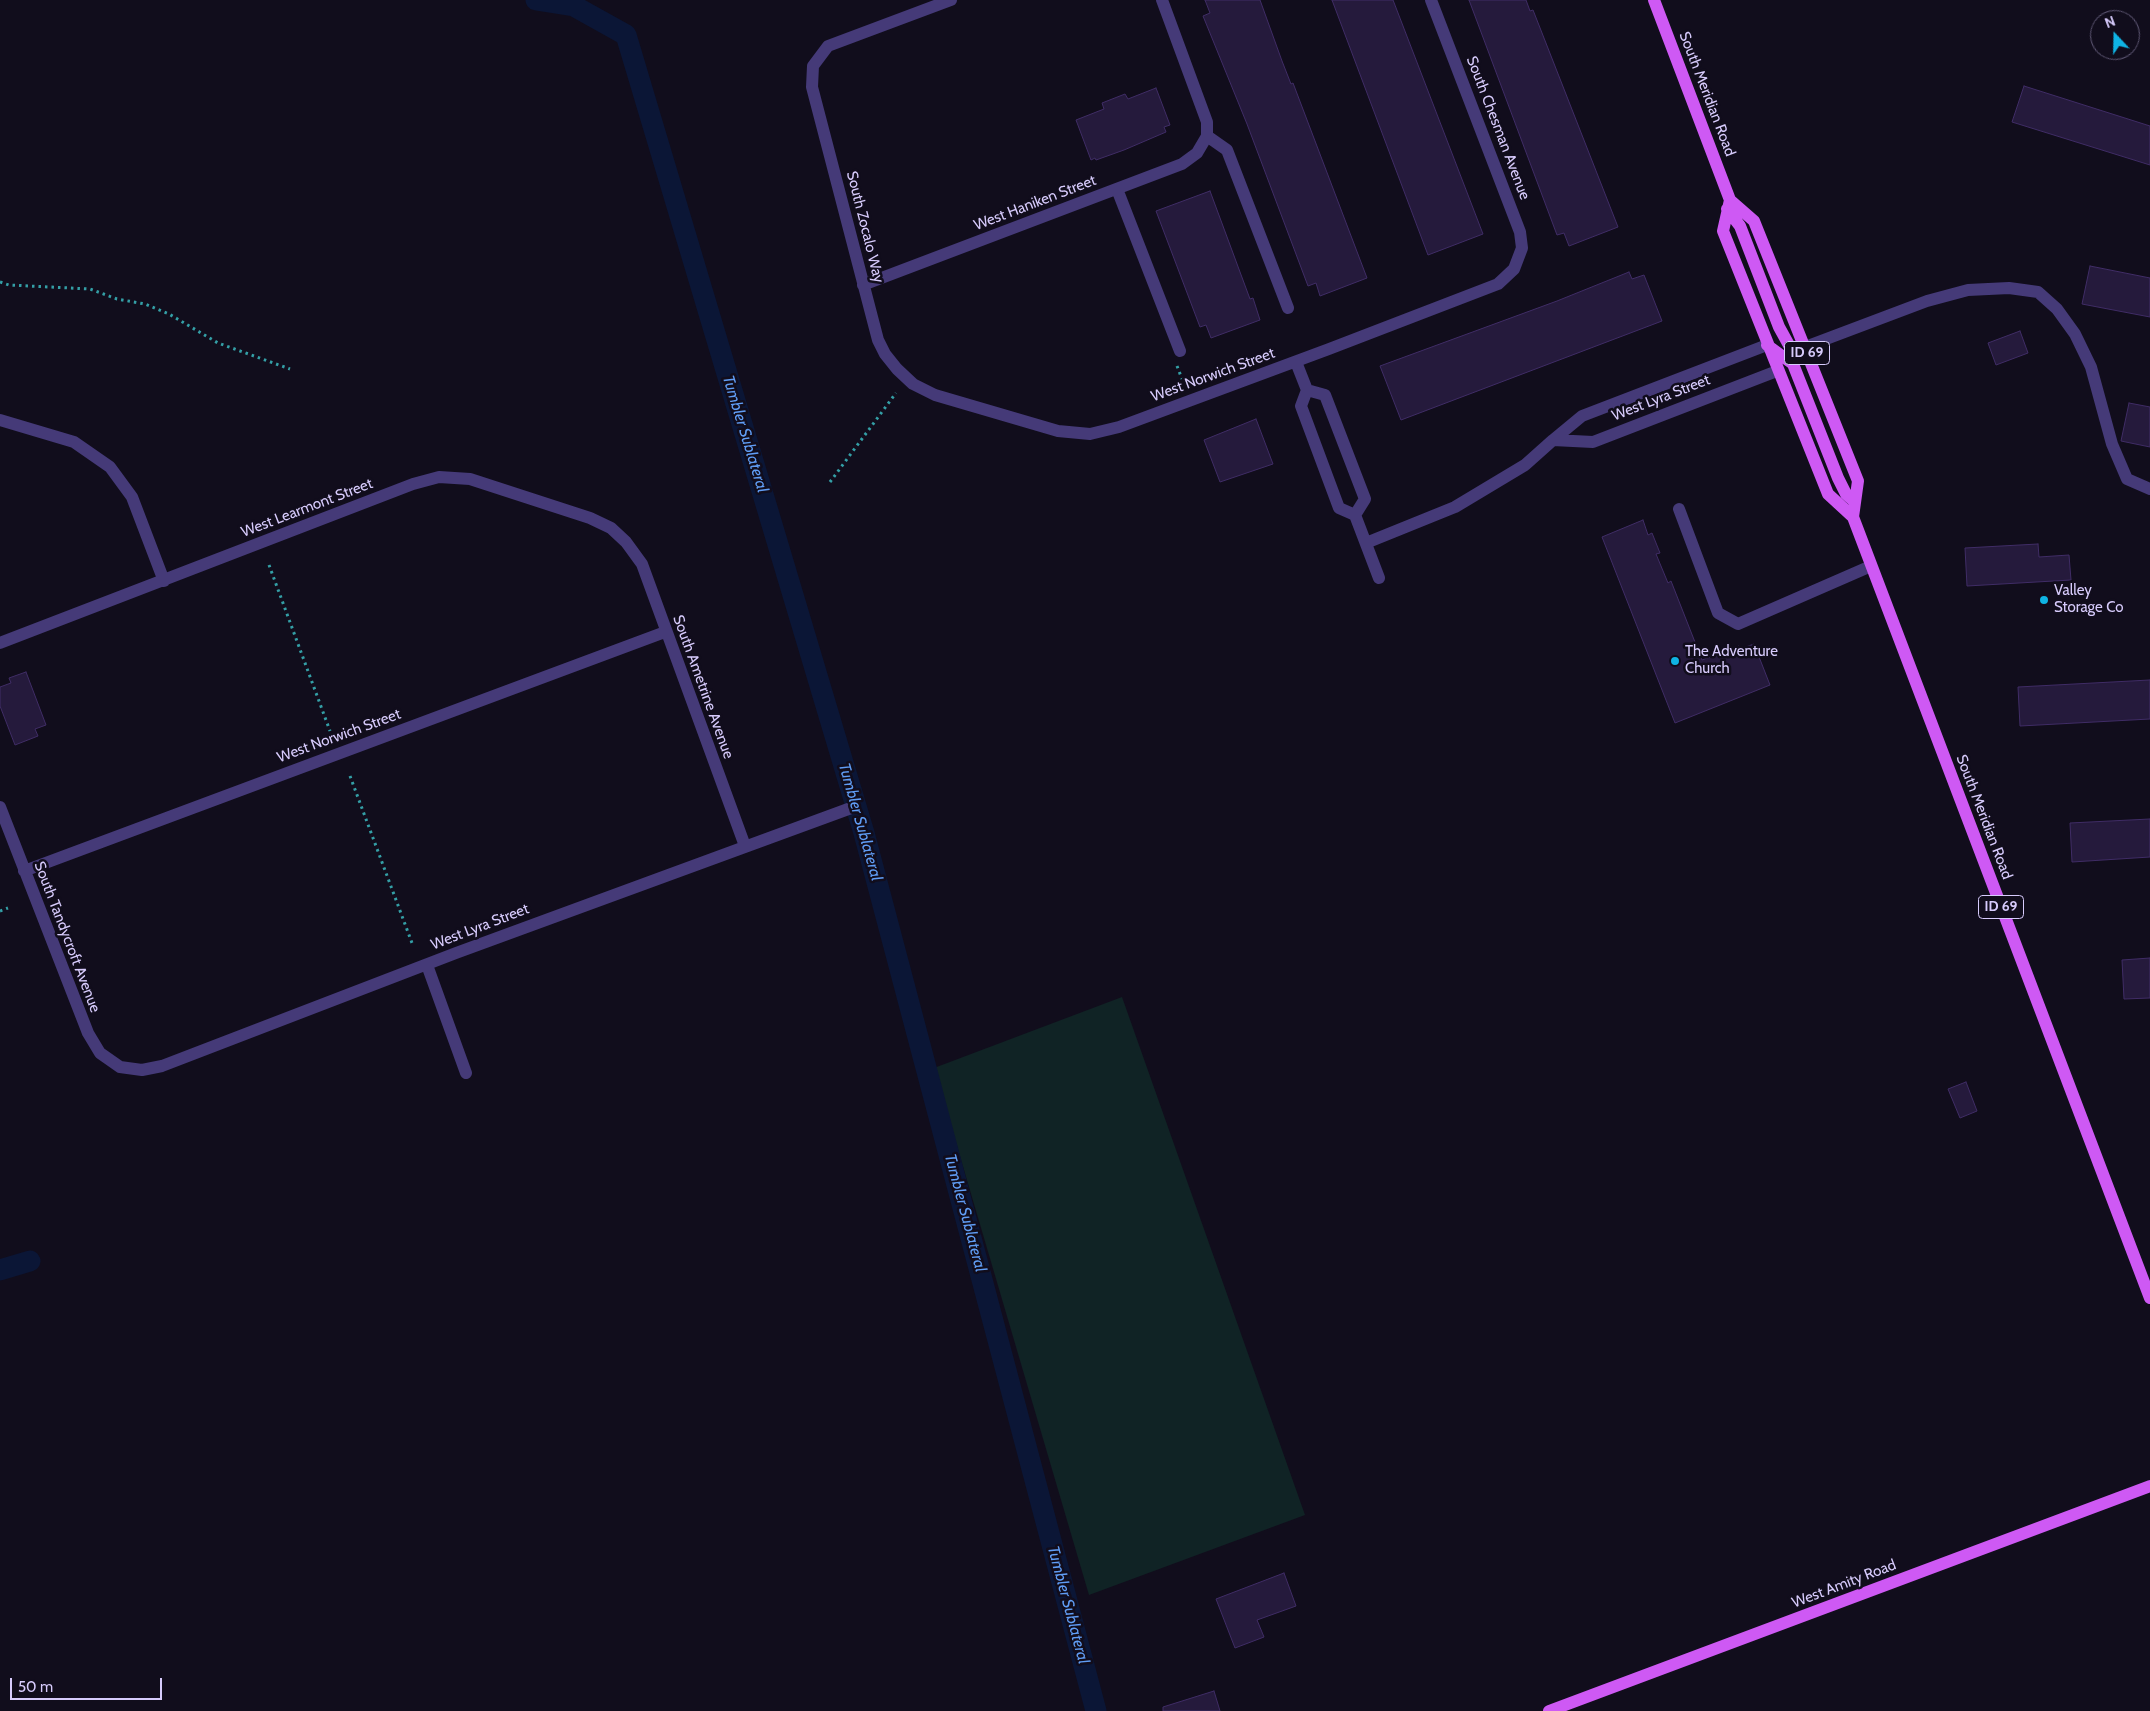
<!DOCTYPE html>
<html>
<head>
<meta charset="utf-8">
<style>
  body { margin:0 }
  #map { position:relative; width:2150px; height:1711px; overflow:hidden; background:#110d1c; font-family:Cabin,sans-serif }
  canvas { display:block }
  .north { position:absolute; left:2090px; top:10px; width:50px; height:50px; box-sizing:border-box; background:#110d1c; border:1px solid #605976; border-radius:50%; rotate:339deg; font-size:14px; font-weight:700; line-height:20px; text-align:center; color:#d7cbfc }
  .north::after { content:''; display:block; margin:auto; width:18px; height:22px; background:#0fb4e4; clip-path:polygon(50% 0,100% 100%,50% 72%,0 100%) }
  .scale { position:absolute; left:10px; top:1678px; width:152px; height:22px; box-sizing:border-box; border:2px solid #d7cbfc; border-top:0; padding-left:6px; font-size:15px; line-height:18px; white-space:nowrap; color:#d7cbfc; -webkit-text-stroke:4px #110d1c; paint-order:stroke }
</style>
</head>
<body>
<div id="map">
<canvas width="2150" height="1711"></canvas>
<div class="north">N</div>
<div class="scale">50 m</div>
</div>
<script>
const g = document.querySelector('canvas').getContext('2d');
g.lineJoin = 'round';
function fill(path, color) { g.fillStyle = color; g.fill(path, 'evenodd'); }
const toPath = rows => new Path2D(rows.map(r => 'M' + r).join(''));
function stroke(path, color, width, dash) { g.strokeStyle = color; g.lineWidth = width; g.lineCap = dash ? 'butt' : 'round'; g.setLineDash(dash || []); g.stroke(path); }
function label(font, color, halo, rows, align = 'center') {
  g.font = font + ' Cabin,sans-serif'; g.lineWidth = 5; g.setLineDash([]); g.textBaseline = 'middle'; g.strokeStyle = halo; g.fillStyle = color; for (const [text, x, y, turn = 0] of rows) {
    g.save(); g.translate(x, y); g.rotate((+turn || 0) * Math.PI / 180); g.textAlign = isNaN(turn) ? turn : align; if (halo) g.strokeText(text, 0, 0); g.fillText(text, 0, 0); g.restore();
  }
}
const green = toPath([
  [1122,997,1305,1515,1089,1595,934,1068]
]);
const canal = toPath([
  [536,0,574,6,626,35,864,833,1096,1711],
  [0,1270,30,1261]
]);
const building = toPath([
  [1205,0,1260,0,1282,61,1291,84,1293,83,1367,278,1320,296,1316,283,1308,286,1247,124,1203,16,1210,13,1205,0],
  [1332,0,1393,0,1483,234,1428,255,1332,0],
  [1469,0,1526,0,1530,11,1533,10,1618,227,1569,246,1564,233,1557,235,1469,0],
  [2024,86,2150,126,2150,165,2012,122,2024,86],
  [1156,88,1170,125,1164,127,1166,132,1124,150,1096,160,1095,158,1091,160,1076,120,1104,109,1102,103,1125,94,1128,99,1156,88],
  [1210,191,1250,299,1253,298,1260,320,1211,338,1206,325,1200,327,1156,211,1210,191],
  [2090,266,2150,278,2150,317,2082,304,2090,266],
  [1629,272,1632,279,1644,275,1662,321,1401,420,1380,366,1557,301,1629,272],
  [2020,331,2028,353,1996,365,1988,343,2020,331],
  [2129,403,2150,407,2150,447,2121,441,2129,403],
  [1256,419,1273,464,1220,482,1204,440,1256,419],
  [1643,520,1648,535,1652,533,1660,553,1656,554,1668,583,1671,581,1702,660,1739,646,1740,649,1754,644,1770,685,1675,723,1602,537,1643,520],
  [2038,544,2039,557,2069,555,2071,580,1967,586,1965,548,2038,544],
  [26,672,46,725,35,729,38,736,15,745,0,706,0,687,11,683,9,678,26,672],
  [2150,680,2150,719,2020,726,2018,687,2150,680],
  [2150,819,2150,857,2072,862,2070,823,2150,819],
  [2150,958,2150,998,2124,999,2122,960,2150,958],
  [1966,1082,1977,1111,1960,1118,1948,1089,1966,1082],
  [1284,1573,1296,1606,1257,1620,1264,1637,1235,1648,1216,1599,1284,1573],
  [1214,1691,1220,1711,1163,1711,1163,1707,1214,1691]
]);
const path = toPath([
  [0,282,9,285,90,289,117,299,145,304,169,314,218,343,290,369],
  [1177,366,1182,379],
  [830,482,896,393],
  [269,565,330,731],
  [350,776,412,943],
  [0,911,8,908]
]);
const minor = toPath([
  [951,0,828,46,813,66,812,87,878,340,885,354,897,369,913,384,935,395,1058,431,1090,434,1119,427,1329,349,1498,284,1514,269,1522,248,1520,232,1431,0],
  [1207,136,1227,150,1288,308],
  [1117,189,1180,351],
  [863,285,1182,164,1197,153,1207,136,1207,122,1162,0],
  [1805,347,1927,301,1968,290,2009,288,2038,292,2057,309,2075,334,2091,367,2112,444,2127,479,2150,489],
  [1296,362,1307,390,1301,406,1339,508,1355,515,1365,499,1325,395,1307,390],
  [0,420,74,442,110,467,132,497,164,581],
  [1553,440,1593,442,1777,371],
  [1679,509,1718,613,1738,624,1871,566],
  [1355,515,1379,578],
  [1366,543,1455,507,1525,465,1553,440,1582,416,1767,345],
  [0,643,413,484,439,477,470,479,590,518,611,528,626,542,642,564,745,846],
  [0,807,88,1033,100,1053,120,1067,142,1070,162,1066,456,953,851,808],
  [24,871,665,632],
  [427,965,466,1073]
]);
const major = toPath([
  [1654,0,1730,200,1754,221,1858,481,1853,517],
  [1730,200,1723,231,1828,494,1853,517,2150,1298],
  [1727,209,1740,226,1779,327,1790,347,1799,350,1805,347],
  [1767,345,1793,364,1838,478,1846,494,1855,502],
  [1549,1711,2150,1486]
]);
const markers = [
  [2044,600,5,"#0fb4e4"],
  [1675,661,5,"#0fb4e4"]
];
const shields = [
  [1807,353,45],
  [2001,907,45]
];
const shieldNames = [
  ["ID 69",1807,353],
  ["ID 69",2001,907]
];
const streetNames = [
  ["South Meridian Road",1707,94,69],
  ["South Chesman Avenue",1498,128,69],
  ["West Haniken Street",1035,203,-21],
  ["South Zocalo Way",865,227,76],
  ["West Norwich Street",1213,375,-20],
  ["West Lyra Street",1661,398,-21],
  ["West Learmont Street",307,508,-21],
  ["South Ametrine Avenue",703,687,70],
  ["West Norwich Street",339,736,-20],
  ["South Meridian Road",1984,817,69],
  ["West Lyra Street",480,927,-21],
  ["South Tandycroft Avenue",67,937,69],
  ["West Amity Road",1844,1584,-21]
];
const poiNames = [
  ["Valley",2054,591],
  ["Storage Co",2054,608],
  ["The Adventure",1685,652],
  ["Church",1685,669]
];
const waterNames = [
  ["Tumbler Sublateral",745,434,73],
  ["Tumbler Sublateral",860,822,74],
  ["Tumbler Sublateral",965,1213,75],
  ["Tumbler Sublateral",1068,1605,75]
];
fill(green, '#102325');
stroke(canal, '#0b1636', 21);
fill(building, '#251a3c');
stroke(building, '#402d66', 1);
stroke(path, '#349fa6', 3, [2.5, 4]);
stroke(minor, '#453a78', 12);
stroke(major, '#ce59f4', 12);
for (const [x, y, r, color] of markers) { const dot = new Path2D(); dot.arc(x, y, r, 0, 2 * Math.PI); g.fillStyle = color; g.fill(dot); stroke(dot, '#110d1c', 2); }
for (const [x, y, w] of shields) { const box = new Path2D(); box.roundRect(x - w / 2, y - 11.5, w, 23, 4); g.fillStyle = '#110d1c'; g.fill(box); stroke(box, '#d7cbfc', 1); }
label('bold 14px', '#d7cbfc', null, shieldNames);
label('15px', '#d7cbfc', '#110d1c', streetNames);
label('15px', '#d7cbfc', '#110d1c', poiNames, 'left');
label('italic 16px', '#609df5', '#110d1c', waterNames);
</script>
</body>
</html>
